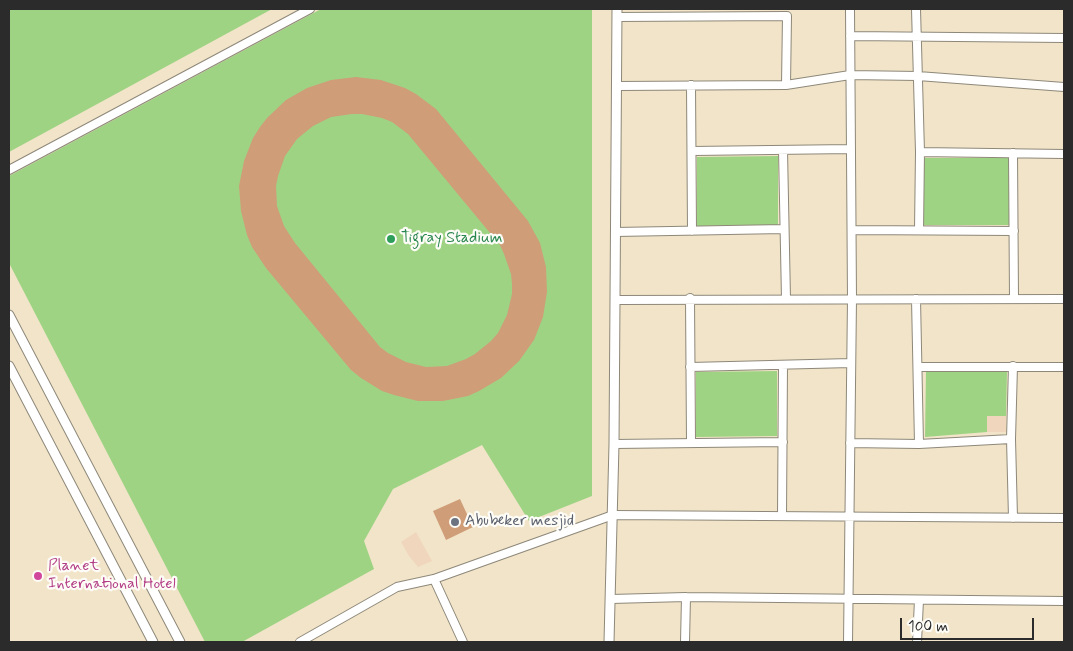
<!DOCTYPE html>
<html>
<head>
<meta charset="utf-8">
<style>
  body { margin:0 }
  #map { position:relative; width:1073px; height:651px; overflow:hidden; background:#f1e4c8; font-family:Mynerve,sans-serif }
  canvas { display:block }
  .frame { position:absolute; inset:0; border:10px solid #2b2b2b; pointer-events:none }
  .scale { position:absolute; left:900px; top:618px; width:134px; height:22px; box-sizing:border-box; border:2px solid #2b2b2b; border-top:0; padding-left:6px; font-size:15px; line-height:18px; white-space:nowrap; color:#2b2b2b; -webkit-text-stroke:4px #fdfcf7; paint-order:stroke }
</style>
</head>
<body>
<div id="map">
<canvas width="1073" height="651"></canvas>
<div class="frame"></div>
<div class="scale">100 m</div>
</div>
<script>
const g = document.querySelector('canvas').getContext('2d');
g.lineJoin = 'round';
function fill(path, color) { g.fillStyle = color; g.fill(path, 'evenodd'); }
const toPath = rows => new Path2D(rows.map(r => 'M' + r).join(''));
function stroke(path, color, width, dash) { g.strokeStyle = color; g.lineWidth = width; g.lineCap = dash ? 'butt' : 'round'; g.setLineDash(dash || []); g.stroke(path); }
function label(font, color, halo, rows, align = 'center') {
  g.font = font + ' Mynerve,sans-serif'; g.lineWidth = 4.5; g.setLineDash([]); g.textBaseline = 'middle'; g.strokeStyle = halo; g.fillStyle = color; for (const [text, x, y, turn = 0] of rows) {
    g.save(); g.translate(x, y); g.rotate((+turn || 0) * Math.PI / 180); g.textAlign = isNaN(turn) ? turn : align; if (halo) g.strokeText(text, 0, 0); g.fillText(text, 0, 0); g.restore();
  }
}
const built = toPath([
  [987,416,1006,416,1006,432,987,432],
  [416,532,432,561,418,567,409,556,401,542]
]);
const green = toPath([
  [9,9,272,9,9,152],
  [321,9,592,9,592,496,529,521,482,445,393,489,364,541,374,569,242,642,205,642,9,263,9,176],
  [778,156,778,225,697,226,697,157],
  [924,158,1010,158,1009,225,924,225],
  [777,371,777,436,696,437,696,372],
  [926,372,1007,372,1006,416,987,416,987,432,925,437]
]);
const building = toPath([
  [356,77,381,80,405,88,416,94,436,109,528,221,540,243,546,267,547,292,543,317,534,340,519,361,501,378,479,391,468,396,443,401,418,401,394,395,382,391,361,378,351,370,266,268,252,247,247,235,241,211,239,186,244,161,253,138,260,127,267,118,286,100,307,88,331,80],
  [352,114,362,114,382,118,392,122,408,134,500,245,504,254,511,274,512,284,512,294,507,315,498,333,491,341,475,354,466,359,447,366,426,367,406,362,388,353,380,347,295,243,284,226,277,206,276,186,278,176,285,156,297,139,313,126,331,117],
  [460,499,473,527,446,540,433,511]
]);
const minor = toPath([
  [916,9,920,152,919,230],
  [617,17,787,16,786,85],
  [850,36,1064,38],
  [691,85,692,231],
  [616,86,786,85,850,75,918,76,1064,87],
  [783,150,786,299],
  [692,151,851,149],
  [920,152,1064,154],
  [1013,153,1014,299],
  [9,170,310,9],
  [852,230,1014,231],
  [615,232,784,229],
  [690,298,691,442],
  [916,299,919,444],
  [615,300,1064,299],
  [690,367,851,363],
  [919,367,1064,367],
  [850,443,919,444,1011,439],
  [614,444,783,442],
  [782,516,783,365],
  [1013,518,1011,439,1013,366],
  [434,579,463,642],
  [611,599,686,597,1064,601],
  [300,642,397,587,434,579,613,515,1064,518],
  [685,642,686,597],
  [848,642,852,299,850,9],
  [917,642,919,600]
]);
const tertiary = toPath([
  [9,315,180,642],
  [9,366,153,642],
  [609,642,614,444,617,9]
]);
const markers = [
  [391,239,5,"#2e9e5b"],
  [455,522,5,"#6b7280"],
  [38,576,5,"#d1479c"]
];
const leisureNames = [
  ["Tigray Stadium",401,239]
];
const worshipNames = [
  ["Abubeker mesjid",465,522]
];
const hotelNames = [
  ["Planet",48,567],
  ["International Hotel",48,585]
];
fill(built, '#f0d6bc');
fill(green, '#9fd384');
fill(building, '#cf9d78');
stroke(minor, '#8e887a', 10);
stroke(tertiary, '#8e887a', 11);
stroke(minor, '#fff', 8);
stroke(tertiary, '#fff', 9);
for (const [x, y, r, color] of markers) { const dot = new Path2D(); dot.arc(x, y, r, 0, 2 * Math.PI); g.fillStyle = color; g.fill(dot); stroke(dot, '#fdfcf7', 2); }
label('16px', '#27864d', '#fdfcf7', leisureNames, 'left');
label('16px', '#5b616d', '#fdfcf7', worshipNames, 'left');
label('16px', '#b23c85', '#fdfcf7', hotelNames, 'left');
</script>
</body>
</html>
